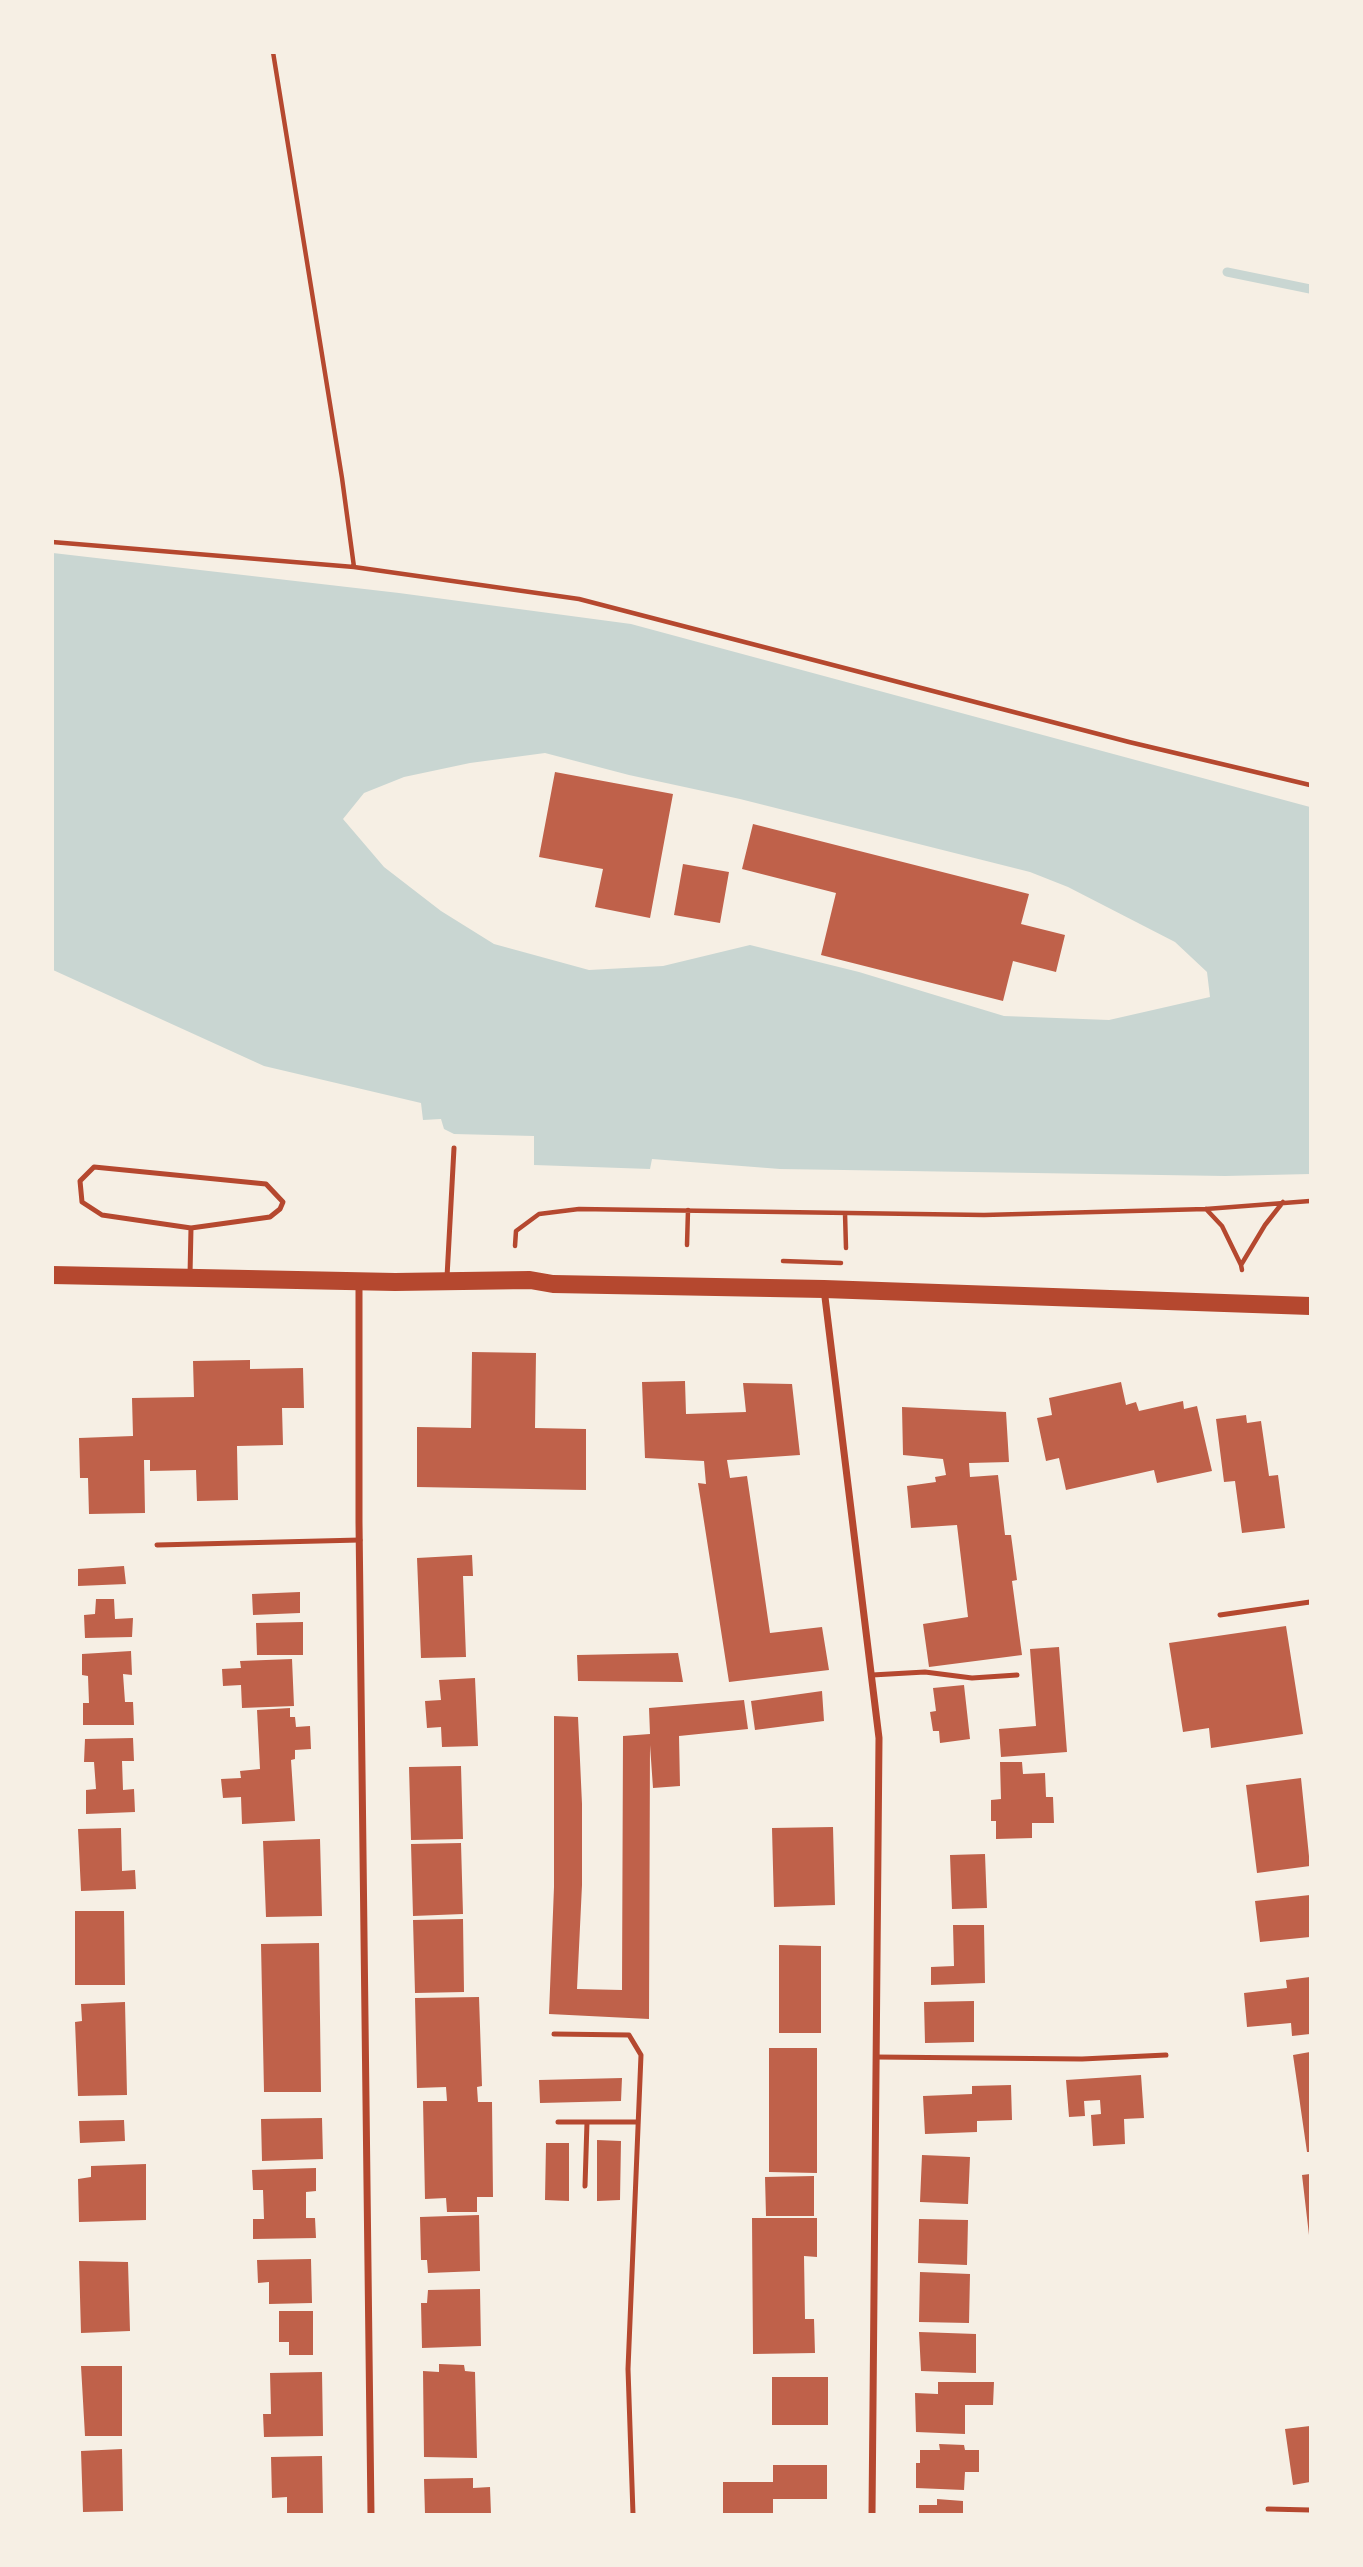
<!DOCTYPE html>
<html>
<head>
<meta charset="utf-8">
<style>
  body { margin:0 }
  #map { position:relative; width:1363px; height:2567px; overflow:hidden; background:#f6efe4; font-family:Commissioner,sans-serif }
  canvas { display:block }
  .frame { position:absolute; inset:0; border:54px solid #f6efe4; pointer-events:none }
</style>
</head>
<body>
<div id="map">
<canvas width="1363" height="2567"></canvas>
<div class="frame"></div>
</div>
<script>
const g = document.querySelector('canvas').getContext('2d');
g.lineJoin = 'round';
function fill(path, color) { g.fillStyle = color; g.fill(path, 'evenodd'); }
const toPath = rows => new Path2D(rows.map(r => 'M' + r).join(''));
function stroke(path, color, width, dash) { g.strokeStyle = color; g.lineWidth = width; g.lineCap = dash ? 'butt' : 'round'; g.setLineDash(dash || []); g.stroke(path); }
const water = toPath([
  [53,553,399,593,631,624,1310,807,1310,1174,1225,1176,780,1169,652,1159,650,1169,534,1165,534,1136,454,1134,444,1129,441,1119,423,1120,421,1103,264,1066,53,970],
  [545,753,629,775,740,799,1030,872,1068,887,1175,942,1207,972,1210,997,1109,1020,1004,1016,859,972,750,945,663,966,589,970,494,944,441,911,384,867,343,819,364,793,404,777,470,763]
]);
const stream = toPath([
  [1227,272,1310,289]
]);
const building = toPath([
  [555,772,673,794,650,918,595,907,603,869,539,857],
  [753,824,1029,894,1021,924,1065,935,1056,972,1013,961,1003,1001,821,955,836,893,742,869],
  [683,864,729,872,720,923,674,915],
  [472,1352,536,1353,535,1428,586,1429,586,1490,417,1487,417,1427,471,1428],
  [250,1360,250,1369,303,1368,304,1408,282,1408,283,1445,237,1446,238,1500,197,1501,196,1470,150,1471,150,1460,144,1460,145,1513,89,1514,88,1478,80,1478,79,1438,133,1436,132,1398,194,1397,193,1361],
  [685,1381,686,1414,746,1412,743,1383,792,1384,800,1455,727,1460,730,1478,747,1476,770,1633,822,1627,829,1670,729,1682,698,1483,706,1484,704,1461,645,1458,642,1382],
  [1121,1382,1126,1405,1136,1402,1139,1411,1183,1401,1184,1409,1197,1406,1212,1471,1157,1483,1154,1470,1066,1490,1059,1458,1046,1461,1037,1418,1052,1415,1049,1398],
  [902,1407,1006,1412,1009,1462,969,1463,970,1477,998,1475,1005,1535,1011,1535,1017,1580,1012,1581,1022,1655,929,1667,923,1624,968,1617,957,1525,911,1528,907,1486,936,1482,935,1477,946,1475,943,1459,903,1455],
  [1246,1415,1247,1423,1261,1421,1269,1476,1278,1475,1285,1528,1242,1533,1235,1481,1224,1482,1216,1419],
  [472,1555,473,1576,463,1576,466,1657,421,1658,417,1558],
  [124,1566,126,1584,78,1586,78,1569],
  [300,1592,300,1613,253,1615,252,1594],
  [96,1599,114,1599,115,1619,133,1618,132,1637,85,1638,84,1615,95,1614],
  [303,1622,303,1655,257,1655,256,1623],
  [1286,1626,1303,1734,1211,1748,1209,1728,1183,1732,1169,1643],
  [1059,1647,1067,1752,1001,1757,999,1729,1036,1726,1030,1649],
  [131,1651,132,1675,123,1674,125,1702,133,1702,134,1725,83,1725,83,1703,89,1703,88,1676,82,1675,82,1654],
  [678,1653,683,1682,578,1681,577,1655],
  [292,1659,294,1706,242,1708,241,1685,223,1686,222,1669,241,1668,240,1661],
  [475,1678,478,1746,442,1747,441,1727,427,1728,425,1701,441,1700,439,1680],
  [964,1685,970,1739,940,1743,939,1731,933,1731,930,1712,936,1711,933,1688],
  [822,1691,824,1721,755,1730,751,1701],
  [744,1700,748,1729,679,1736,680,1786,653,1788,650,1745,649,2019,549,2014,554,1887,554,1716,578,1717,582,1804,582,1885,577,1989,622,1990,623,1736,650,1734,649,1708],
  [290,1708,290,1717,295,1717,296,1727,310,1726,311,1749,295,1750,295,1759,291,1760,295,1821,242,1824,241,1797,223,1798,221,1779,241,1778,240,1771,260,1769,257,1710],
  [133,1738,134,1761,122,1761,123,1790,134,1789,135,1812,86,1814,86,1790,96,1789,94,1762,84,1762,85,1739],
  [1000,1762,1022,1762,1023,1774,1045,1773,1046,1797,1053,1797,1054,1823,1032,1823,1032,1838,996,1839,996,1821,991,1821,991,1800,1001,1799],
  [461,1766,463,1839,411,1840,409,1767],
  [1301,1778,1310,1866,1257,1873,1246,1785],
  [833,1827,835,1905,774,1907,772,1828],
  [121,1828,122,1871,135,1870,136,1889,81,1891,78,1829],
  [320,1839,322,1916,266,1917,263,1841],
  [461,1843,463,1914,413,1916,411,1844],
  [985,1854,987,1908,952,1909,950,1855],
  [1310,1895,1310,1937,1260,1942,1255,1901],
  [75,1911,124,1911,125,1985,75,1985],
  [463,1919,464,1992,415,1993,413,1920],
  [953,1925,984,1925,985,1983,931,1985,931,1967,954,1966],
  [319,1943,321,2092,264,2092,261,1944],
  [779,1945,821,1946,821,2033,779,2033],
  [1310,1977,1310,2034,1292,2036,1291,2023,1247,2027,1244,1993,1287,1988,1286,1980],
  [479,1997,482,2086,477,2087,478,2102,492,2102,493,2197,477,2197,477,2212,447,2212,446,2198,425,2199,423,2101,447,2101,446,2087,417,2088,415,1998],
  [974,2001,974,2042,925,2043,924,2002],
  [125,2002,127,2095,78,2096,75,2022,82,2021,81,2004],
  [769,2048,817,2048,817,2173,769,2172],
  [1310,2052,1310,2152,1307,2152,1293,2055],
  [1141,2075,1144,2118,1124,2119,1125,2144,1093,2146,1091,2115,1101,2114,1100,2100,1084,2101,1085,2116,1069,2117,1066,2080],
  [622,2078,621,2101,540,2103,539,2080],
  [1011,2085,1012,2120,977,2121,977,2132,925,2134,923,2096,972,2094,972,2086],
  [322,2118,323,2159,262,2161,261,2119],
  [124,2120,125,2141,80,2143,79,2121],
  [597,2140,621,2141,620,2200,597,2201],
  [546,2143,569,2143,569,2201,545,2200],
  [922,2155,970,2157,968,2204,920,2202],
  [146,2164,146,2220,79,2222,78,2179,91,2177,91,2166],
  [316,2168,316,2191,306,2192,306,2218,315,2218,316,2238,253,2239,253,2219,264,2219,263,2190,253,2190,252,2170],
  [1310,2174,1310,2235,1309,2235,1302,2175],
  [814,2176,814,2216,766,2216,765,2177],
  [479,2215,480,2271,428,2273,427,2260,421,2260,420,2217],
  [752,2218,817,2218,817,2257,804,2256,805,2319,814,2319,815,2353,753,2354],
  [919,2219,968,2220,967,2265,918,2263],
  [311,2259,312,2303,269,2304,269,2282,258,2283,257,2260],
  [79,2261,128,2262,130,2331,81,2333],
  [920,2272,970,2274,969,2323,919,2322],
  [480,2289,481,2346,422,2348,421,2303,427,2303,428,2290],
  [279,2311,313,2311,313,2355,289,2355,289,2342,279,2342],
  [919,2332,976,2334,976,2373,921,2371],
  [439,2364,464,2365,465,2371,475,2372,477,2458,424,2457,423,2371,439,2372],
  [81,2366,122,2366,122,2436,85,2436],
  [322,2372,323,2436,264,2437,263,2414,271,2414,270,2373],
  [772,2377,828,2377,828,2425,772,2425],
  [938,2382,994,2382,993,2405,965,2405,965,2434,916,2432,915,2393,938,2394],
  [1310,2426,1310,2482,1293,2485,1285,2429],
  [939,2444,964,2445,965,2450,979,2450,979,2472,965,2472,964,2490,916,2488,916,2463,920,2463,920,2450,940,2450],
  [122,2449,123,2511,83,2512,81,2451],
  [322,2456,323,2514,287,2514,287,2497,272,2498,271,2457],
  [773,2465,827,2465,827,2499,773,2499,773,2514,723,2514,723,2482,773,2482],
  [473,2478,473,2488,490,2487,491,2514,425,2514,424,2479],
  [937,2499,963,2501,963,2514,919,2514,919,2505,937,2505]
]);
const path = toPath([
  [273,52,342,478,354,567],
  [52,542,354,567,579,599,1129,742,1310,785],
  [1206,1209,1222,1226,1241,1265,1242,1270],
  [845,1213,846,1248],
  [687,1245,688,1210],
  [515,1246,516,1231,539,1214,579,1209,984,1215,1206,1209,1310,1201],
  [783,1261,841,1263],
  [1241,1265,1265,1225,1283,1202]
]);
const service = toPath([
  [190,1275,191,1228,102,1215,82,1202,80,1181,94,1167,266,1184,283,1202,280,1209,270,1217,191,1228],
  [447,1277,454,1148],
  [157,1545,360,1540],
  [1220,1615,1310,1602],
  [872,1675,925,1672,972,1678,1017,1675],
  [554,2034,629,2035,641,2055,628,2369,633,2514],
  [876,2057,1082,2059,1166,2055],
  [558,2122,638,2122],
  [585,2186,587,2122],
  [1268,2509,1310,2510]
]);
const minor = toPath([
  [359,1281,359,1522,371,2514],
  [824,1289,879,1738,872,2514]
]);
const primary = toPath([
  [52,1275,395,1282,530,1280,553,1284,824,1289,1310,1306]
]);
fill(water, '#c9d6d2');
stroke(stream, '#c9d6d2', 9);
fill(building, '#bf614a');
stroke(path, '#b5482f', 4.5);
stroke(service, '#b5482f', 5);
stroke(minor, '#b5482f', 7);
stroke(primary, '#b5482f', 18);
</script>
</body>
</html>
